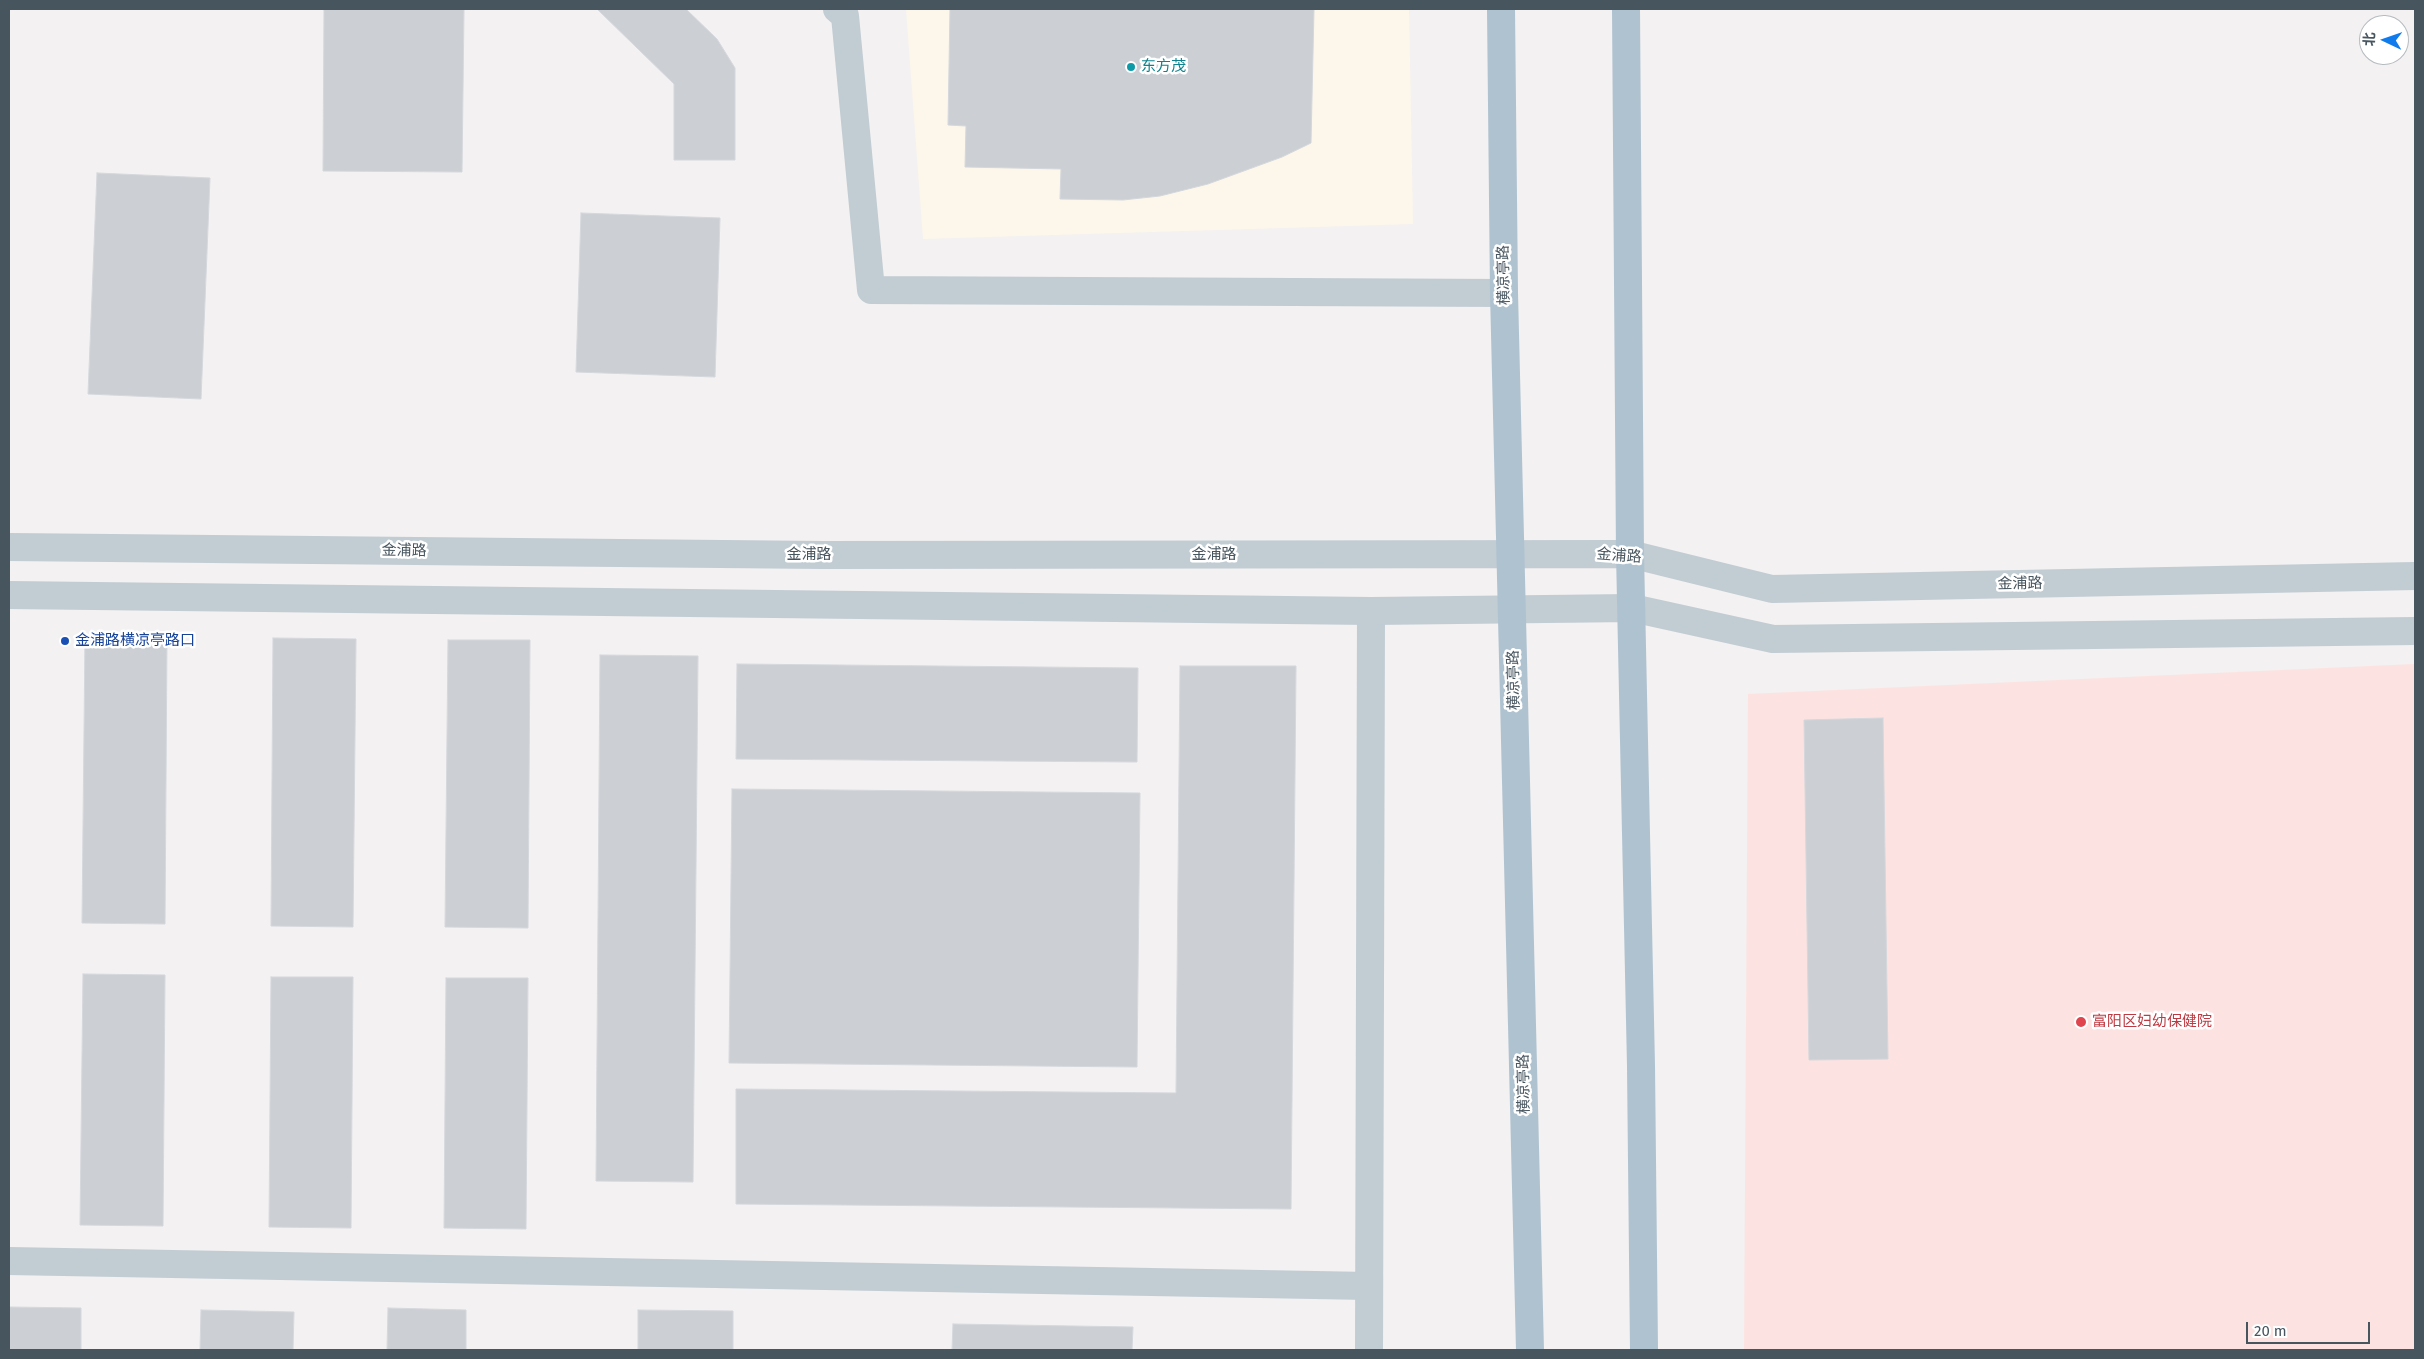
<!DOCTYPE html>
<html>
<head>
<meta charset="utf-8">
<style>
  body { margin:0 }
  #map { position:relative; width:2424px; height:1359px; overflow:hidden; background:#f3f1f1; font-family:"Fira Sans","Noto Sans SC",sans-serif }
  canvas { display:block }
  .frame { position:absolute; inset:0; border:10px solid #47555f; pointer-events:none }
  .north { position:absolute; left:2359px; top:15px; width:50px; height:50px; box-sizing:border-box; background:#fff; border:1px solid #b5bbbf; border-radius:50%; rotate:273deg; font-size:14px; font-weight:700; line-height:20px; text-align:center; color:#47555f }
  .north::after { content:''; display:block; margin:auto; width:18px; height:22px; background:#107bed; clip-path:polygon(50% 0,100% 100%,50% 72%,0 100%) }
  .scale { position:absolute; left:2246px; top:1322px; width:124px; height:22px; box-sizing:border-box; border:2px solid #47555f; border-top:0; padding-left:6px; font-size:15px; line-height:18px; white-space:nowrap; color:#47555f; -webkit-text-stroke:4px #fff; paint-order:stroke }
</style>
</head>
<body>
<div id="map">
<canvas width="2424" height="1359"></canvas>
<div class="frame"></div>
<div class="north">北</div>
<div class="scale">20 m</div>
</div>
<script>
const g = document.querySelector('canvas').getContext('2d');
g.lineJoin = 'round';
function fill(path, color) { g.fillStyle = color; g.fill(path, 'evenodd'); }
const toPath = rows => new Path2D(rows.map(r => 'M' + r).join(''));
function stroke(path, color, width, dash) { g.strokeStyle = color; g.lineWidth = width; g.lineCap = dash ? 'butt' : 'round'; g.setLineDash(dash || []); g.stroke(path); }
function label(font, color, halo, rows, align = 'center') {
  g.font = font + ' "Fira Sans","Noto Sans SC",sans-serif'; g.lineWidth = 5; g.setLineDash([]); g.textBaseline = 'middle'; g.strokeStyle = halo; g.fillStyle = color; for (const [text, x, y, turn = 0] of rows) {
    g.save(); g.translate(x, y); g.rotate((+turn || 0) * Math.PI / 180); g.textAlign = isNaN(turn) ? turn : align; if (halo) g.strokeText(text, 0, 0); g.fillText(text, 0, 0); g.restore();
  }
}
const commercial = toPath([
  [906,9,1409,9,1413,224,923,239]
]);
const medical = toPath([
  [2415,664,2415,1350,1744,1350,1748,694]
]);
const building = toPath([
  [324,9,464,9,462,172,323,171,324,9],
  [597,9,686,9,717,39,735,68,735,160,674,160,674,84,597,9],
  [950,9,1314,9,1311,143,1282,157,1208,184,1160,196,1123,200,1060,199,1061,169,965,167,966,126,948,125,950,9],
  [97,173,210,178,201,399,88,394,97,173],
  [581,213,720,218,715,377,576,372,581,213],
  [85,636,167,636,165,924,82,923,85,636],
  [273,638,356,639,353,927,271,926,273,638],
  [448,640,530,640,528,928,445,927,448,640],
  [600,655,698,656,693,1182,596,1181,600,655],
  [737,664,1138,668,1137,762,736,759,737,664],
  [1180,666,1296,666,1291,1209,736,1204,736,1089,1176,1093,1180,666],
  [1883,718,1888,1059,1809,1060,1804,720,1883,718],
  [732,789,1140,793,1137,1067,729,1063,732,789],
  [83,974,165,975,163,1226,80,1225,83,974],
  [271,977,353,977,351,1228,269,1227,271,977],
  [446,978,528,978,526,1229,444,1228,446,978],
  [9,1307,81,1308,81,1350,9,1350,9,1307],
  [388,1308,466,1310,466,1350,387,1350,388,1308],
  [201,1310,294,1312,293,1350,200,1350,201,1310],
  [638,1310,733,1311,733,1350,638,1350,638,1310],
  [953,1324,1133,1327,1132,1350,952,1350,953,1324]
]);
const minor = toPath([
  [837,9,845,16,871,290,1504,293],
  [9,1261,1369,1286],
  [1369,1350,1371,611]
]);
const tertiary = toPath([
  [9,547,823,555,1630,554,1772,589,2415,576],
  [9,595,1371,611,1632,608,1773,639,2415,631]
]);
const primary = toPath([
  [1501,9,1504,293,1530,1350],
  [1626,9,1630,554,1641,1066,1644,1350]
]);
const markers = [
  [1131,67,5,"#0f9aa8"],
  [65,641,5,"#1a4fb4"],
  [2081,1022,6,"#e0444e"]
];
const cultureNames = [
  ["东方茂",1141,67]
];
const streetNames = [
  ["横凉亭路",1504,275,-91],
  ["金浦路",404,551,1],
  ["金浦路",809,555],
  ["金浦路",1214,555],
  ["金浦路",1619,556,4],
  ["金浦路",2020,584,-1],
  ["横凉亭路",1514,680,-91],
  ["横凉亭路",1524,1084,-91]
];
const transitNames = [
  ["金浦路横凉亭路口",75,641]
];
const healthNames = [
  ["富阳区妇幼保健院",2092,1022]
];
fill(commercial, '#fdf7eb');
fill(medical, '#fce3e1');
fill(building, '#ccd0d5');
stroke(building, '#d4d7dc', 1);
stroke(minor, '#c1ccd3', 28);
stroke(tertiary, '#c1ccd3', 28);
stroke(primary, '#afc2d0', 28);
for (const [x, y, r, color] of markers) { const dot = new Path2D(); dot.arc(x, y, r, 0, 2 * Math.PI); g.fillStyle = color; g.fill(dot); stroke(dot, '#fff', 2); }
label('15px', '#0d838f', '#fff', cultureNames, 'left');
label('15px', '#47555f', '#fff', streetNames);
label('15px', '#164399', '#fff', transitNames, 'left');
label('15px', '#be3a42', '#fff', healthNames, 'left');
</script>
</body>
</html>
